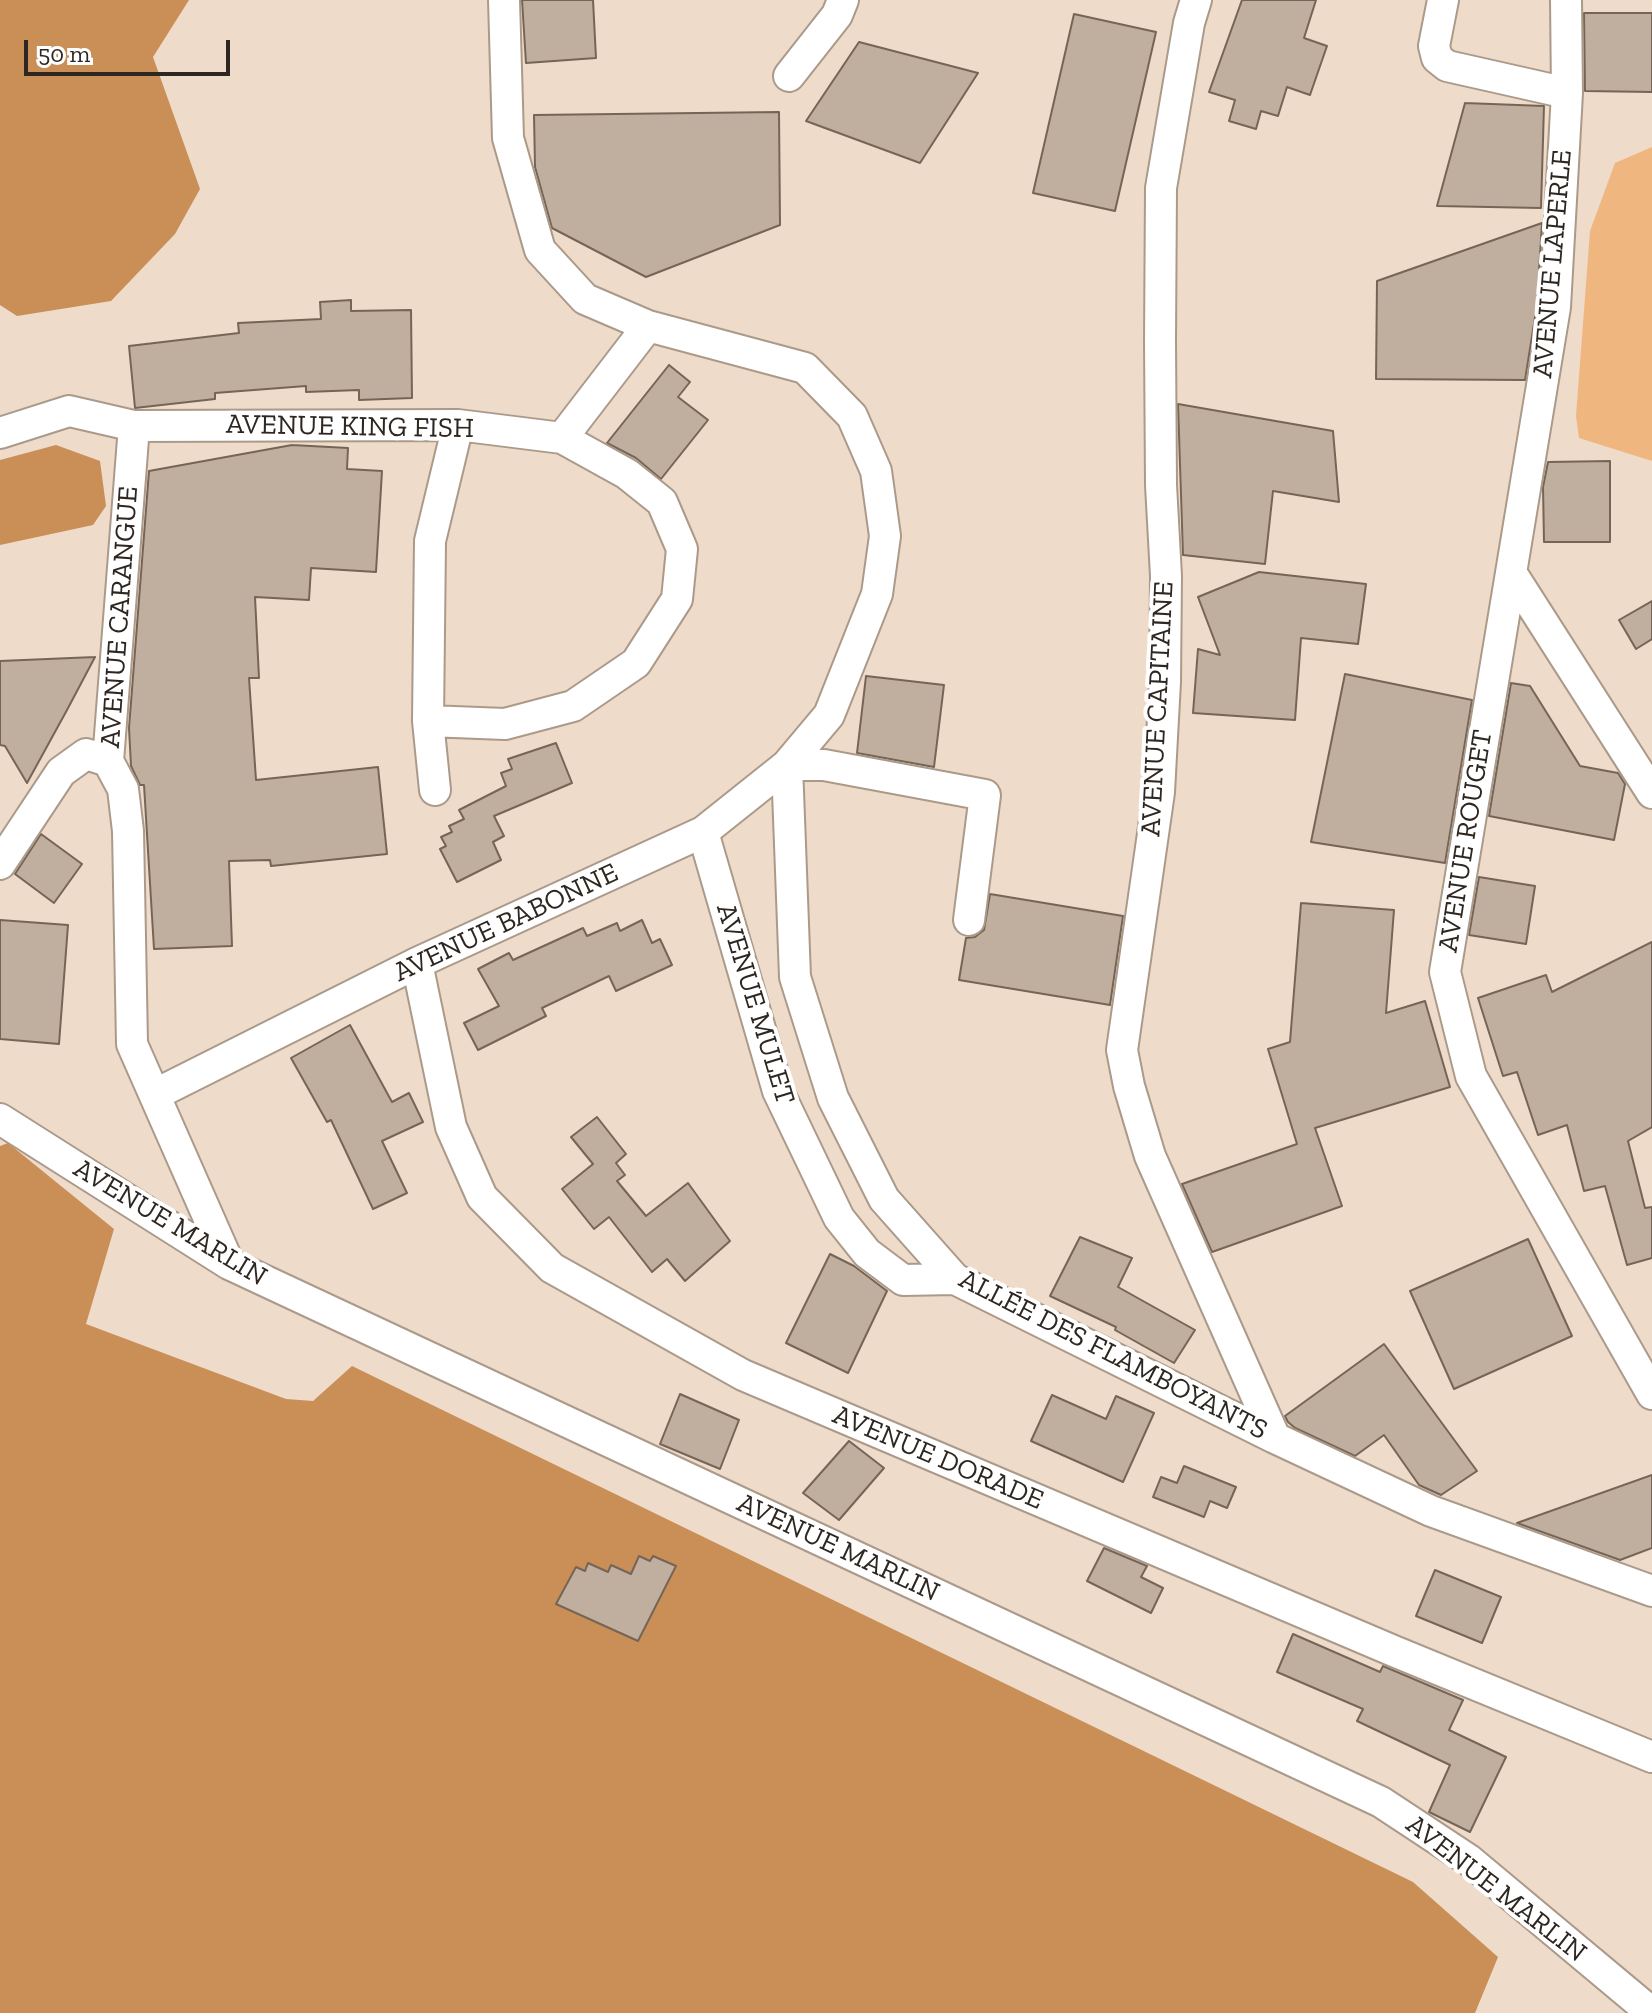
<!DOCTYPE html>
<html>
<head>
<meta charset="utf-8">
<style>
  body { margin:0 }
  #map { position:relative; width:1652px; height:2013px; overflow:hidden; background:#eedbca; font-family:"Zilla Slab",serif }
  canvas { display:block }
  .scale { position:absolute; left:24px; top:40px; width:206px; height:36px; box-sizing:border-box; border:4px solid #2e2721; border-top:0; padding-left:10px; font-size:24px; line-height:28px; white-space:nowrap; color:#2e2721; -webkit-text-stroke:6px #fff; paint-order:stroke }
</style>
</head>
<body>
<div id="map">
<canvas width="1652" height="2013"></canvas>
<div class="scale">50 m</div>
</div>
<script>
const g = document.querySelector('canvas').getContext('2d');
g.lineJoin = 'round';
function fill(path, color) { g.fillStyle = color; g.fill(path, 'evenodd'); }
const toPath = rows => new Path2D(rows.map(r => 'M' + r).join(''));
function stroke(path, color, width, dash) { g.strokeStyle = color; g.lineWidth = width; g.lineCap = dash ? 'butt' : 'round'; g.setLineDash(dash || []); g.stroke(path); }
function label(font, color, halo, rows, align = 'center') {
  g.font = font + ' "Zilla Slab",serif'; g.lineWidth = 8; g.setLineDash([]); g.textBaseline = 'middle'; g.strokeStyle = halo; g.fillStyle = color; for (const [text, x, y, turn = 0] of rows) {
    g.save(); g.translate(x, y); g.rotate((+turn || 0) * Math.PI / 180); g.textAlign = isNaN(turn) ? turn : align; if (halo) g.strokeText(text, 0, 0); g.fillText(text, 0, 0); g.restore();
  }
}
const green = toPath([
  [1652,147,1652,461,1579,438,1576,416,1590,231,1615,163]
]);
const forest = toPath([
  [0,0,189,0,153,57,200,189,175,234,111,301,17,316,0,305],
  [56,445,100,461,106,506,93,525,0,545,0,460],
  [8,1143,114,1229,86,1324,286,1399,313,1401,352,1366,1413,1882,1498,1957,1475,2013,0,2013,0,1146]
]);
const building = toPath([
  [522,0,593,0,596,58,526,63,522,0],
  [1242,0,1316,0,1304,38,1327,46,1310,95,1287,87,1278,116,1261,111,1256,129,1229,121,1235,100,1209,92,1242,0],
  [1584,13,1652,13,1652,92,1585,91,1584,13],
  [1074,14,1156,32,1115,211,1033,193,1074,14],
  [859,42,978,73,920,163,806,121,859,42],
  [1465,103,1544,106,1541,208,1437,206,1465,103],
  [779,112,780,225,646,277,552,228,535,167,534,115,779,112],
  [1542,223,1537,305,1525,380,1376,379,1377,281,1542,223],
  [351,300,351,311,411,310,412,398,359,400,359,390,306,392,306,386,215,393,215,399,135,408,129,346,239,333,238,323,321,319,320,302,351,300],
  [669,365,690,382,678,397,708,420,661,479,636,458,607,443,669,365],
  [1178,404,1333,431,1339,502,1273,491,1265,564,1183,555,1178,404],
  [292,445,348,448,347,469,382,471,376,572,311,568,309,600,255,597,259,678,249,678,256,780,378,767,387,854,271,866,270,860,229,861,232,946,154,949,144,785,140,785,131,766,129,728,149,471,292,445],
  [1610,461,1610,542,1544,542,1543,487,1548,462,1610,461],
  [1259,572,1366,584,1358,644,1301,638,1295,720,1193,713,1198,649,1220,655,1198,597,1259,572],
  [1652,601,1652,639,1636,649,1619,620,1652,601],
  [95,657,67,710,27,783,5,746,0,745,0,661,95,657],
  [1345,674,1472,700,1445,863,1311,842,1345,674],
  [866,676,944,685,934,767,857,753,866,676],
  [1511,683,1530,686,1580,766,1618,773,1625,784,1614,840,1489,816,1511,683],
  [556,743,572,783,494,816,504,836,493,842,501,860,457,882,440,849,446,846,441,837,452,832,449,826,464,819,459,810,506,786,501,773,512,769,508,759,556,743],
  [41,834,82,864,54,903,15,874,41,834],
  [1479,877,1535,886,1526,944,1469,935,1479,877],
  [990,894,1123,916,1110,1005,959,980,966,938,975,937,984,930,990,894],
  [1301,903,1394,910,1386,1013,1425,1001,1450,1087,1315,1128,1342,1206,1212,1252,1182,1184,1297,1144,1268,1049,1290,1042,1301,903],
  [0,920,68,925,59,1044,0,1039,0,920],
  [642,920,652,943,660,939,672,965,616,991,609,976,542,1008,546,1016,478,1050,464,1023,499,1006,478,969,509,953,513,960,583,928,587,936,617,923,620,931,642,920],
  [1652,942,1652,1127,1628,1141,1645,1208,1652,1207,1652,1258,1627,1265,1605,1186,1584,1191,1567,1125,1538,1135,1517,1072,1503,1076,1478,998,1546,975,1552,992,1652,942],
  [350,1025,392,1102,409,1093,423,1122,382,1141,407,1193,373,1209,331,1120,327,1122,291,1058,350,1025],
  [597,1117,626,1154,616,1163,625,1175,617,1181,646,1216,688,1183,730,1241,685,1281,667,1259,652,1272,609,1217,594,1229,562,1189,593,1164,571,1137,597,1117],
  [1080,1237,1132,1258,1118,1287,1195,1330,1174,1363,1115,1330,1116,1327,1050,1296,1080,1237],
  [1528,1239,1572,1336,1454,1389,1410,1291,1528,1239],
  [830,1254,854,1266,887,1291,848,1373,786,1343,830,1254],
  [1384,1344,1477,1471,1441,1495,1419,1485,1384,1435,1355,1456,1295,1428,1288,1422,1285,1416,1384,1344],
  [680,1394,739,1420,720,1469,660,1444,680,1394],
  [1052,1395,1106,1419,1116,1396,1154,1413,1123,1482,1031,1441,1052,1395],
  [849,1441,884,1468,839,1520,803,1493,849,1441],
  [1184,1466,1236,1487,1227,1508,1210,1501,1204,1517,1153,1497,1161,1477,1177,1483,1184,1466],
  [1652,1475,1652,1548,1620,1560,1517,1523,1652,1475],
  [1104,1548,1147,1566,1141,1577,1163,1588,1151,1613,1087,1581,1104,1548],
  [639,1556,650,1561,653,1556,676,1566,638,1641,556,1604,576,1567,585,1571,588,1563,608,1572,611,1565,631,1574,639,1556],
  [1435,1570,1501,1597,1482,1643,1416,1616,1435,1570],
  [1293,1634,1380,1672,1383,1666,1463,1700,1449,1730,1506,1757,1470,1832,1429,1812,1450,1765,1357,1721,1363,1709,1277,1672,1293,1634]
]);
const minor = toPath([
  [1196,0,1189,23,1161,188,1160,341,1161,485,1166,576,1165,682,1159,792,1122,1050,1129,1086,1150,1156,1275,1438],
  [1443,0,1434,46,1437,58,1447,66,1567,93],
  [1566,0,1567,93,1555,307,1445,972,1471,1076,1652,1394],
  [789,76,837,15,843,0],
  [134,426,108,761,123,789,128,831,132,1044,229,1264],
  [0,433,69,411,134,426,458,425,562,438,648,326],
  [1512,574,1652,793],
  [428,721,505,724,573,706,636,663,677,599,682,549,662,502,627,474,562,438],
  [435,790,428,721,430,541,458,425],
  [703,832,778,1091,839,1218,867,1253,903,1280,955,1279],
  [0,864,61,772,86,754,108,761],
  [969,920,985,795,824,765,787,765,795,977,833,1098,884,1199,955,1279,1275,1438,1431,1511,1652,1591],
  [417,963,451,1127,482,1197,552,1268,743,1375,1396,1652,1652,1757],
  [156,1094,417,963,703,832,787,765,829,715,877,594,885,536,876,471,852,416,805,368,648,326,585,299,540,250,508,138,504,0],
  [0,1119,229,1264,1381,1802,1469,1860,1652,2013]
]);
const streetNames = [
  ["AVENUE LAPERLE",1553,264,-85],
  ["AVENUE KING FISH",350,427,1],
  ["AVENUE CARANGUE",120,617,-86],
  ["AVENUE CAPITAINE",1158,709,-87],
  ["AVENUE ROUGET",1466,841,-81],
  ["AVENUE BABONNE",506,923,-25],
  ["AVENUE MULET",755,1004,73],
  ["AVENUE MARLIN",170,1223,31],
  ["ALLÉE DES FLAMBOYANTS",1113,1355,27],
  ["AVENUE DORADE",938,1458,23],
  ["AVENUE MARLIN",838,1548,25],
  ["AVENUE MARLIN",1496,1889,38]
];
fill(green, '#f0b680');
fill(forest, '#c98f56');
fill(building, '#c0ae9e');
stroke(building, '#766556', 2);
stroke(minor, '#ab9a8a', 34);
stroke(minor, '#fff', 30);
label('28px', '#2e2721', '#fff', streetNames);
</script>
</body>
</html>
